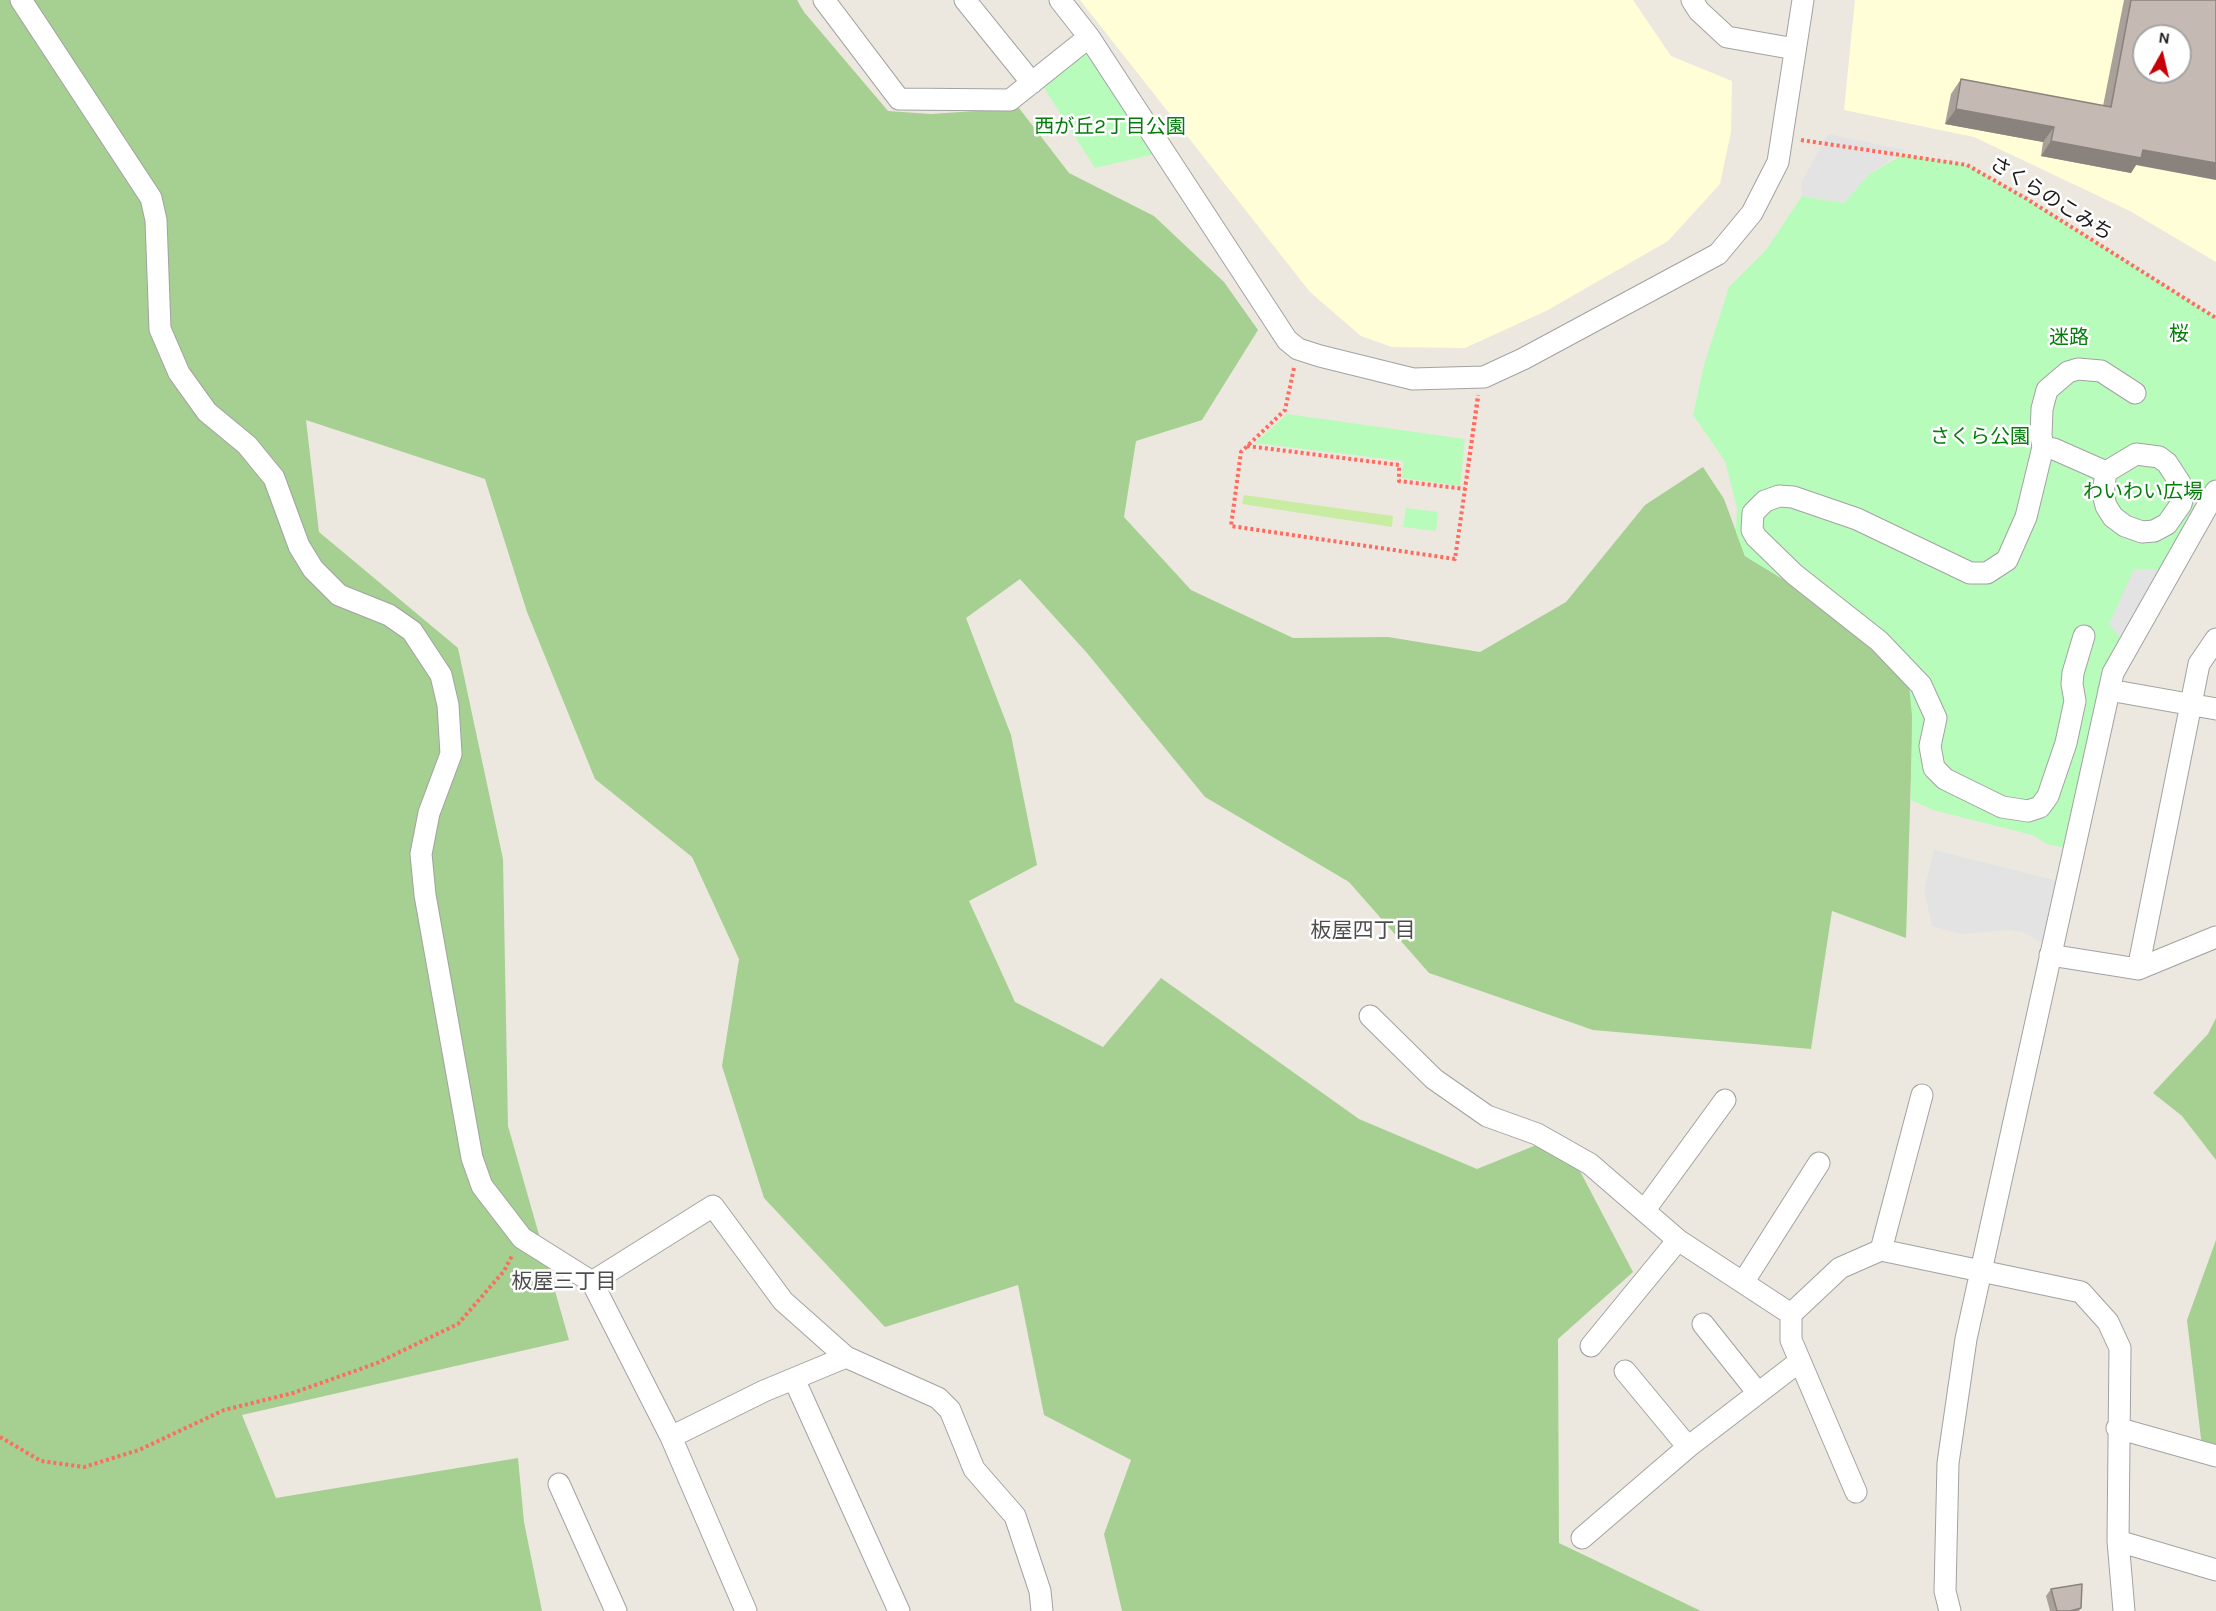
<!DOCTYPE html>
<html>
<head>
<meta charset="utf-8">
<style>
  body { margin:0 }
  #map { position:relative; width:2216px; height:1611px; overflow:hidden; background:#ede8df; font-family:Karla,sans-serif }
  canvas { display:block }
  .north { position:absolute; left:2132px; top:24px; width:60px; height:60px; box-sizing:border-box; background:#fff; border:2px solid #a4a4a4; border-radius:50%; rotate:8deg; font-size:16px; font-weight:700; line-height:24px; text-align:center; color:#1b1b1b }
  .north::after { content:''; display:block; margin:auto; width:21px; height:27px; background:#c60006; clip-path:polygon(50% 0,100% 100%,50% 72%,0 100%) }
</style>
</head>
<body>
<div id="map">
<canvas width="2216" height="1611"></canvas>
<div class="north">N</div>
</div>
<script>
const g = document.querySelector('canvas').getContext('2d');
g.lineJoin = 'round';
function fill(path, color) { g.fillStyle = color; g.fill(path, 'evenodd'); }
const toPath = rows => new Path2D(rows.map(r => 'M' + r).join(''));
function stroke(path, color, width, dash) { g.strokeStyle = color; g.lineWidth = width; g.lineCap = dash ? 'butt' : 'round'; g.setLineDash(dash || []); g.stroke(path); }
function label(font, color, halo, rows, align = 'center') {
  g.font = font + ' Karla,"Noto Sans JP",sans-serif'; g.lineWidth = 5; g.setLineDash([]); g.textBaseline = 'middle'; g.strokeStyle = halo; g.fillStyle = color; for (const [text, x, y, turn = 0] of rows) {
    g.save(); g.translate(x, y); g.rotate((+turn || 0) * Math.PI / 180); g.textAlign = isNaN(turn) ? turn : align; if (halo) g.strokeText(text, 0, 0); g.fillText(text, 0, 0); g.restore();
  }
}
const education = toPath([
  [1080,0,1633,0,1671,56,1732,81,1731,132,1720,184,1668,241,1548,310,1465,348,1392,347,1361,336,1310,292],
  [1855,0,2216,0,2216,262,2130,211,1974,137,1844,110],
  [2144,36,2180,36,2180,72,2144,72]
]);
const grass = toPath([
  [1244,495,1393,516,1392,527,1242,504]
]);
const forest = toPath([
  [0,0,797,0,804,12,888,111,931,114,1019,108,1069,173,1154,216,1224,282,1258,330,1202,420,1136,441,1124,517,1191,590,1293,638,1388,637,1480,652,1566,602,1645,505,1703,467,1724,499,1745,556,1837,612,1909,685,1913,711,1906,938,1832,911,1811,1049,1593,1030,1429,973,1349,882,1205,797,1087,653,1020,579,966,618,1011,735,1037,865,969,901,1015,1002,1103,1047,1161,978,1359,1119,1477,1169,1561,1135,1633,1272,1558,1339,1559,1543,1701,1611,1122,1611,1104,1534,1131,1460,1044,1415,1018,1285,885,1327,764,1198,722,1066,739,959,692,857,595,779,527,612,485,479,306,420,319,532,458,648,503,859,508,1126,569,1340,242,1415,276,1498,518,1458,524,1522,542,1611,0,1611],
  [2216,1018,2216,1160,2182,1116,2153,1093,2208,1034],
  [2216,1240,2216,1444,2202,1447,2187,1320]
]);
const park = toPath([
  [1089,47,1172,150,1095,168,1041,83],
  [1902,155,1967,165,2027,199,2216,318,2216,486,2135,631,2066,848,2047,844,2032,835,1933,810,1911,800,1912,716,1909,685,1837,612,1745,556,1736,532,1737,508,1725,461,1693,415,1704,365,1729,287,1766,250,1802,196,1844,203,1868,175],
  [1287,414,1465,439,1460,486,1402,478,1403,461,1255,443],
  [1406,508,1438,512,1436,531,1403,527]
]);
const parking = toPath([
  [1828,134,1889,147,1905,150,1868,175,1844,203,1802,196,1801,183],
  [2134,569,2164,569,2126,645,2109,624],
  [1934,850,2058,881,2045,945,2023,932,2008,930,1961,934,1932,926,1924,890]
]);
const path = toPath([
  [1801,140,1967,165,2027,199,2216,318],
  [1294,368,1285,410,1241,452,1231,526,1455,559,1478,398],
  [1247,446,1399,465,1399,481,1465,489,1478,395],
  [0,1437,41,1461,84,1467,139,1450,224,1410,293,1393,377,1363,458,1324,504,1271,513,1254]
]);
const minor = toPath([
  [21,0,151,198,156,220,160,329,179,373,207,412,247,445,274,478,299,546,313,569,339,595,389,615,412,631,441,675,448,705,451,754,429,813,421,854,425,895,472,1158,482,1186,522,1238,592,1282,671,1437,746,1611],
  [824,0,899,99,1010,100,1089,37],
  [965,0,1032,83],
  [1060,0,1089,37,1287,340,1298,349,1320,356,1413,379,1484,377,1523,359,1718,254,1752,213,1778,162,1803,0],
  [1692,0,1699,11,1727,37,1795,49],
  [2043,447,2054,449,2106,472,2103,493,2106,506,2113,517,2125,526,2142,532,2154,531,2167,524,2181,504,2184,493,2180,483,2167,463,2159,457,2136,454,2106,472],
  [2084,636,2073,673,2072,684,2075,701,2066,743,2048,796,2040,807,2028,811,2002,807,1945,779,1934,768,1930,746,1936,718,1921,685,1879,641,1794,574,1756,537,1752,530,1753,513,1765,501,1779,496,1793,497,1857,519,1970,573,1987,573,2007,560,2026,517,2043,447,2041,436,2042,409,2047,390,2068,372,2078,369,2101,371,2135,393],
  [2109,690,2216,709],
  [2050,955,2138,969,2216,937],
  [2138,969,2199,664,2216,639],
  [1370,1016,1434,1079,1487,1116,1537,1134,1590,1164,1678,1240,1791,1314,1791,1340,1856,1492],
  [1644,1211,1725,1100],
  [1881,1250,1922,1095],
  [1744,1281,1819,1163],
  [592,1282,713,1206,783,1301,846,1357,938,1398,950,1410,974,1469,1015,1516,1040,1591,1042,1611],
  [1791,1314,1840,1268,1881,1250,2081,1292,2108,1322,2120,1348,2118,1541,2124,1611],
  [1703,1324,1758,1393],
  [1591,1346,1678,1240],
  [1625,1371,1688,1447],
  [794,1379,899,1611],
  [2117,1428,2216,1456],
  [671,1437,764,1391,846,1357],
  [559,1484,616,1611],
  [1582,1538,1688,1447,1800,1361],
  [2118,1541,2216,1570],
  [1950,1611,1945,1591,1948,1463,1966,1339,2113,673,2216,491]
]);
const wall = toPath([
  [2124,0,2216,0,2136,165,2131,173,2041,156,2043,142,1945,124,1951,94,1961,79,2103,106],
  [2051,1589,2081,1608,2079,1611,2050,1611,2046,1596]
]);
const shadedWall = toPath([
  [1956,109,2054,127,2043,142,1945,124],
  [2051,141,2143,150,2216,163,2216,180,2136,165,2131,173,2041,156]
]);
const building = toPath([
  [2131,0,2216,0,2216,163,2143,150,2141,158,2051,141,2054,127,1956,109,1961,79,2111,107,2131,0],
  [2144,36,2180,36,2180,72,2144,72,2144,36],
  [2082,1584,2081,1608,2070,1611,2057,1611,2051,1589,2082,1584]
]);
const parkNames = [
  ["西が丘2丁目公園",1110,127],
  ["桜",2179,334],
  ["迷路",2069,338],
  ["さくら公園",1980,437],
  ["わいわい広場",2143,492]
];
const streetNames = [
  ["さくらのこみち",2051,199,32]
];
const neighbourhoodNames = [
  ["板屋四丁目",1363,931],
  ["板屋三丁目",564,1282]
];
fill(education, '#fffed7');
fill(grass, '#c8eca1');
fill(forest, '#a5d091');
fill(park, '#b7fcbb');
fill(parking, '#e3e3e3');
stroke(minor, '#a2a2a2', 23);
stroke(path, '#ff6b5f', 4, [3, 3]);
stroke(minor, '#fff', 21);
fill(wall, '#a9a09a');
fill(shadedWall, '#8a827d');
fill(building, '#c5bab3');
stroke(building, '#8a827d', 1.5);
label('20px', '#057d0b', '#fff', parkNames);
label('20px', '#1b1b1b', '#fff', streetNames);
label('21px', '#4e4e4e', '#fff', neighbourhoodNames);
</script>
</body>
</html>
